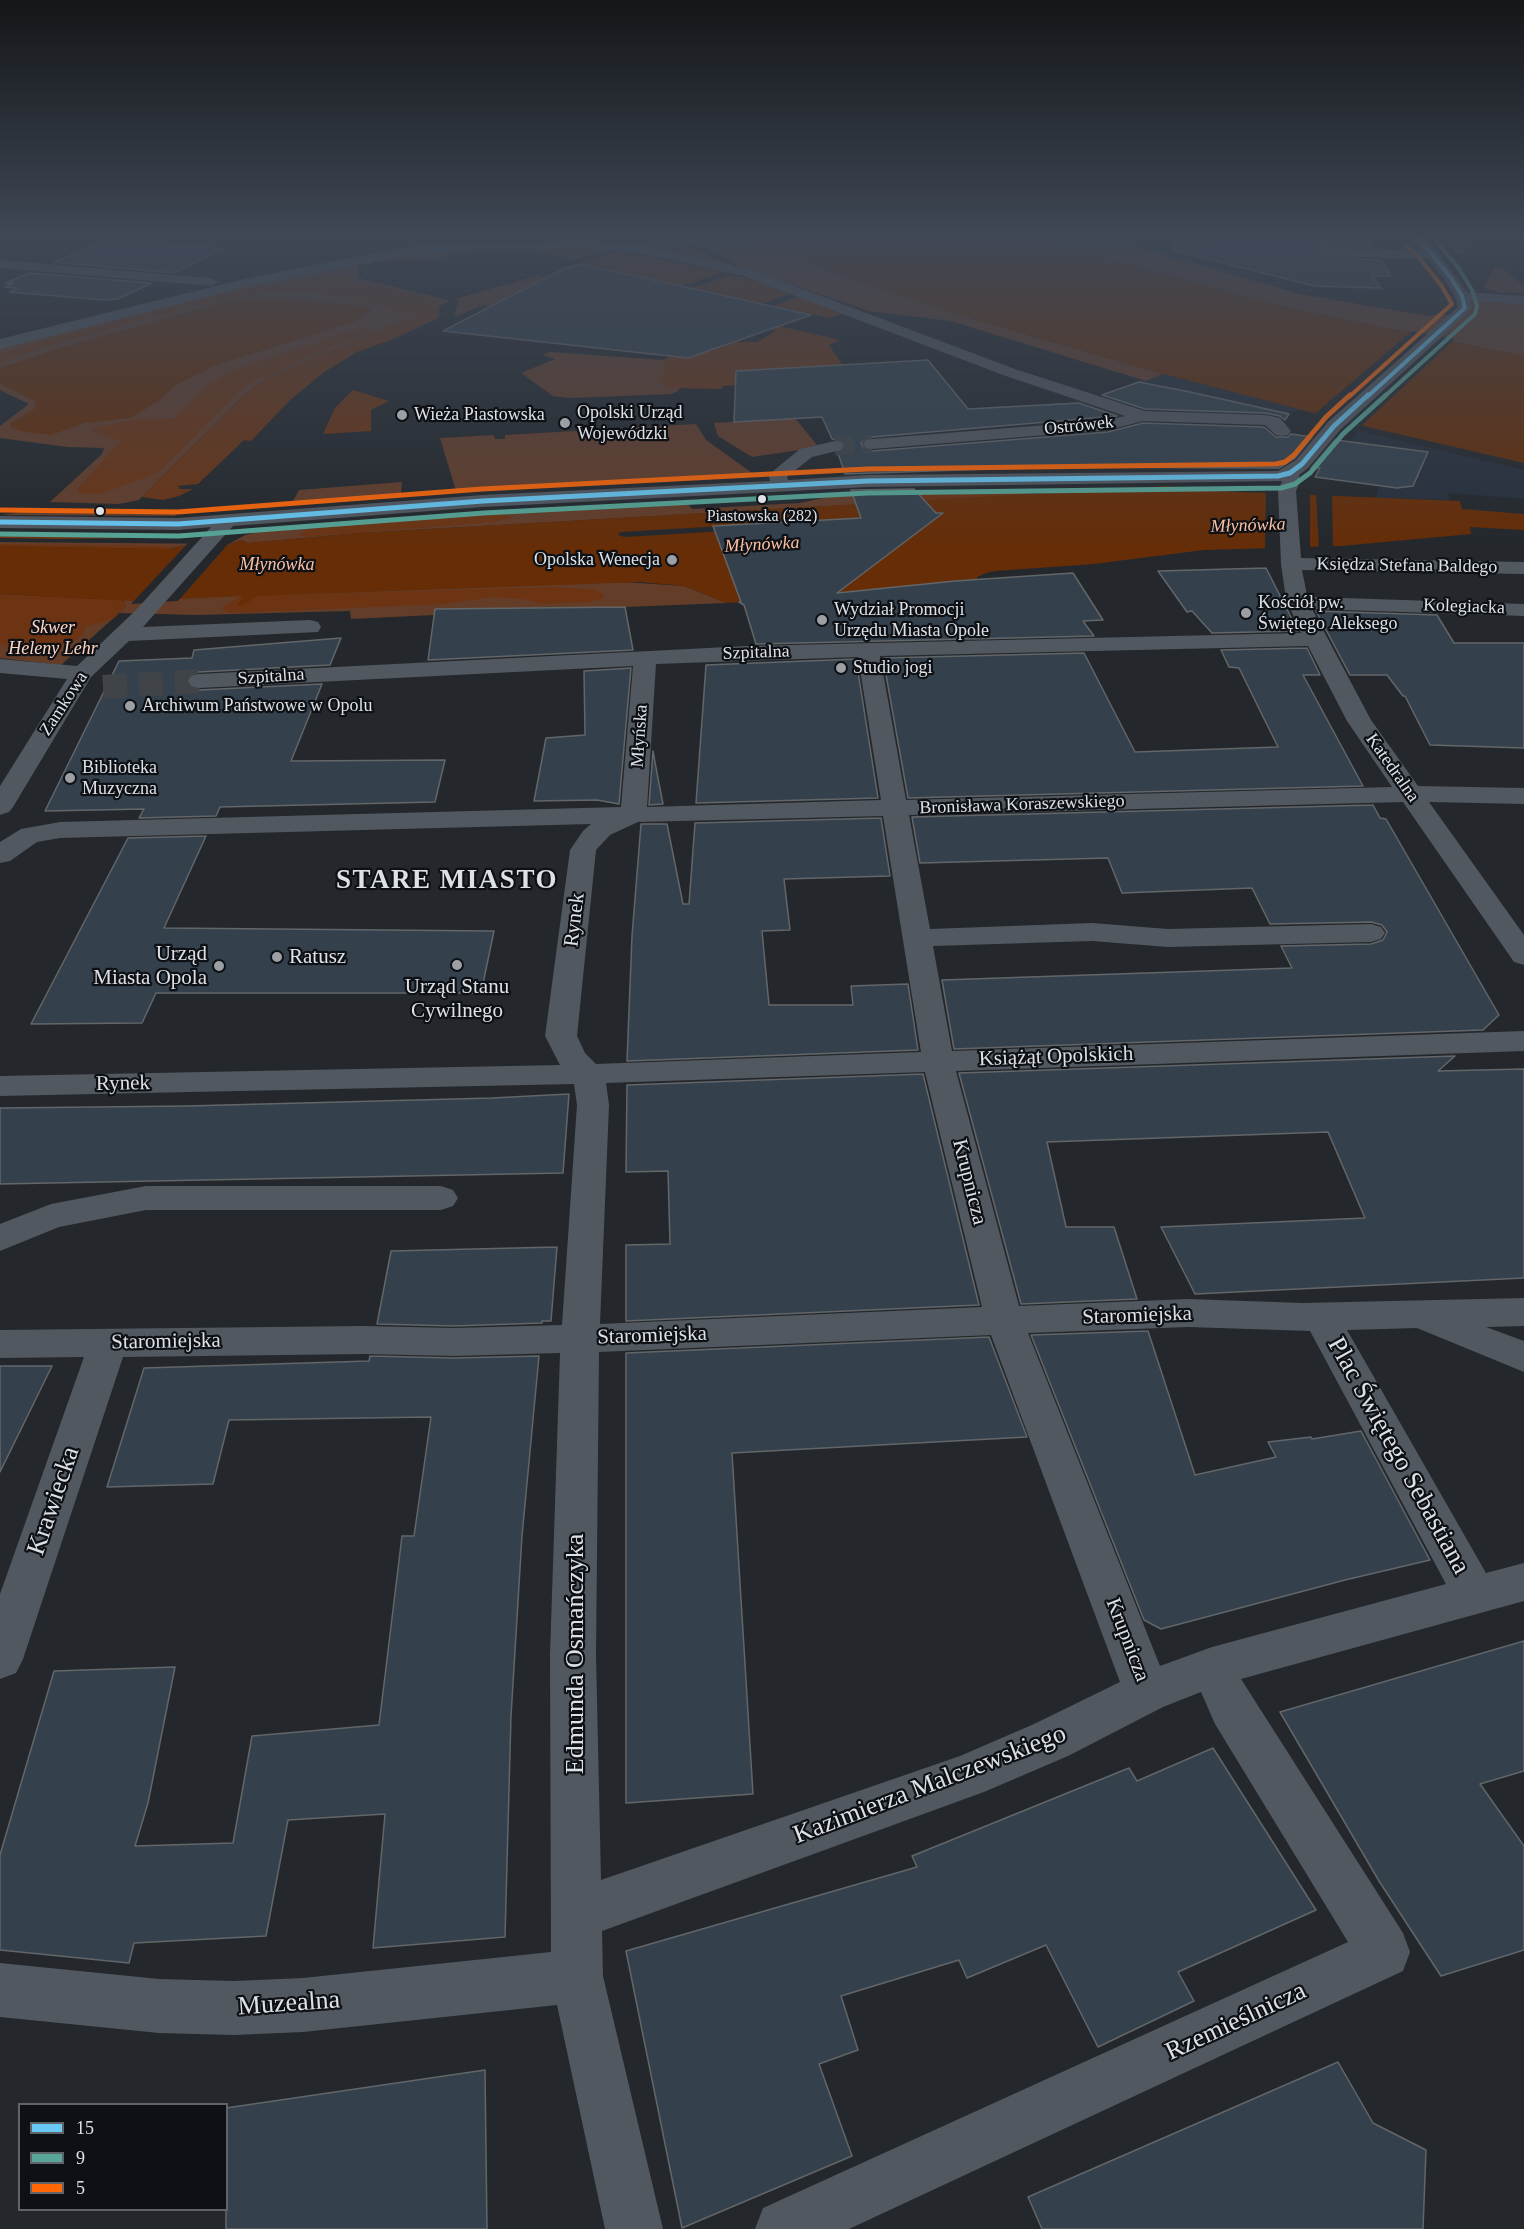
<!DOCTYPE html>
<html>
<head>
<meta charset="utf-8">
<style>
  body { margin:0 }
  #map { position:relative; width:1524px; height:2229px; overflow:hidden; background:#24282c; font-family:"Times New Roman",serif }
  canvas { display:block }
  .legend { position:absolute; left:18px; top:2103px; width:210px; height:108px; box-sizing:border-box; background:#0d1014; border:2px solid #606468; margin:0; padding:8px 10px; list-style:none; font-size:18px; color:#dde1e6 }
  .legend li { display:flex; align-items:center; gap:12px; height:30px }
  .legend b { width:30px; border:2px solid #606468 }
</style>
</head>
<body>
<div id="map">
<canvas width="1524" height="2229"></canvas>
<ul class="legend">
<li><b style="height:8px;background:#68c9f4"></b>15</li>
<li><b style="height:8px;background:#57a697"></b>9</li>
<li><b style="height:8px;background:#ff6606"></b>5</li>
</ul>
</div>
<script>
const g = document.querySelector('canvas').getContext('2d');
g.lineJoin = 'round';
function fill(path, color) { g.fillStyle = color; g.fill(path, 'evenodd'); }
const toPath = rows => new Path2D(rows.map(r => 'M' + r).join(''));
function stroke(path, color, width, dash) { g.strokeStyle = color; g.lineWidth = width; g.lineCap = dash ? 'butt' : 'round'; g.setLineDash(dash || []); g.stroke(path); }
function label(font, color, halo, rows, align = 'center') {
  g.font = font + ' "Times New Roman",serif'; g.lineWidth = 4.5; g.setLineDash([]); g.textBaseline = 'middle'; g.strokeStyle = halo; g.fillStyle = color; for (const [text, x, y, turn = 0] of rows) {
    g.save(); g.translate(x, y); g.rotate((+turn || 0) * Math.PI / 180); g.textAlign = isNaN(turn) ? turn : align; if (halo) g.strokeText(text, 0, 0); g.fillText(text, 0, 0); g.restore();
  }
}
const built = toPath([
  [1163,374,1303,410,1289,413,1287,417,1276,418,1194,414,1144,407,1102,393,1142,380,1146,381],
  [1359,431,1524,470,1524,499,1448,493,1450,500,1376,498,1379,485,1315,477,1334,440,1349,442]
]);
const green = toPath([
  [672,236,726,236,966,317,1163,374,1146,381,951,321,869,311,741,267,717,254],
  [1027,236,1101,236,1300,294,1429,316,1438,314,1458,316,1462,296,1524,300,1524,356,1280,306],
  [1440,236,1464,236,1471,242,1463,254,1456,254,1446,238],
  [663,238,682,244,733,265,729,268,629,248],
  [620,247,575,260,524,249,466,252,448,254,450,258,371,262,371,264,358,265,359,278,451,301,267,378,243,396,139,500,119,504,50,502,102,454,104,448,68,447,0,438,0,426,29,404,0,390,0,344,142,307,417,250],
  [1495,266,1501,267,1524,286,1524,293,1501,293,1484,288],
  [538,275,590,287,502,307,483,305,454,317,459,298],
  [550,352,663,360,670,388,679,388,678,391,671,394,570,398,553,396,521,373,555,359,543,355],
  [795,418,817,445,799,450,752,457,718,436,714,423],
  [696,424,706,440,755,475,464,492,456,491,440,438,494,435,495,439,505,439,505,435],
  [402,482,401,493,292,503,299,490],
  [999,489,1057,489,1022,495,360,533,248,543,241,540,228,545,194,544,168,549,0,546,0,542,229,544,245,535,263,531,468,514,688,504,692,509,800,503,841,494],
  [23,512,175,514,176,516,2,515],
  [624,582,684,586,727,603,625,607,435,609,434,615,351,619,350,611,196,615,119,613,126,606,123,600],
  [0,610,118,614,61,665,0,658]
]);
const forest = toPath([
  [620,251,723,272,682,286,578,263],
  [329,274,343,275,359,283,413,293,431,300,435,304,429,310,440,305,438,318,396,338,357,352,323,373,290,400,251,441,244,440,198,484,178,486,180,489,193,489,179,496,163,500,142,497,243,396,267,378,422,312,397,313,376,304,315,293,289,291,263,293,199,305,55,344,0,363,0,354,42,341,236,291],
  [731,275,759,282,791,293,762,304,691,288],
  [795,298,804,298,842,314,831,318,773,306],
  [779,326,840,340,829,345,850,376,808,381,722,386,722,389,670,388,658,381,665,368,663,360,696,342,757,342,776,331,771,329],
  [366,329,370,330,246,385,164,467,152,475,100,494,81,494,77,489,121,441,93,432,92,431,95,428,131,420,171,419,176,417,209,384,236,369,351,331],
  [353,390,389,401,371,410,371,431,323,434,335,408],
  [1019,490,1027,492,1022,495,869,504,854,501,862,495],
  [487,514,504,514,512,518,494,522,305,537,299,535,306,530,322,528],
  [0,533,101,535,139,536,129,538,58,539,0,538],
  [0,544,162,546,167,547,168,549,0,546],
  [548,587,590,589,602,593,604,598,590,602,541,604,523,599,492,597,446,604,230,613,221,608,241,596,245,597,237,605,257,596],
  [0,594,123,600,126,606,113,619,86,627,82,635,73,642,64,645,41,645,20,656,9,655,9,648,0,643]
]);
const water = toPath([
  [726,236,1027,236,1280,306,1524,356,1524,463,1368,427,1163,374,966,317],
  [265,298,358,305,370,308,371,313,356,321,214,366,176,385,160,400,131,418,84,423,51,435,20,431,11,428,11,423,34,409,36,404,35,401,0,384,0,368,60,348,213,305,236,299],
  [1168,486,1191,490,1460,501,1462,509,1524,514,1524,530,1470,527,1471,534,1341,546,1204,550,1094,564,995,571,986,573,977,577,977,579,741,602,727,603,684,586,640,582,257,596,242,606,237,606,243,596,133,601,0,594,0,546,168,549,194,544,228,545,241,540,248,543,360,533],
  [931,514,934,519,624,537,618,535,620,532]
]);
const pier = toPath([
  [1412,331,1455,339,1359,428,1312,416],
  [1266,491,1310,492,1310,550,1265,551],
  [1316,493,1332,494,1333,549,1319,550],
  [189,542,229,543,178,601,131,604]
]);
const building = toPath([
  [1195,236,1311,236,1324,257,1380,260,1391,276,1372,276,1381,288,1314,286,1173,250,1175,241,1198,249,1207,244,1195,236],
  [1329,236,1364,236,1372,247,1334,246,1329,236],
  [110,239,223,249,174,273,54,262,110,239],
  [581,264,811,315,688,358,443,331,565,268,581,264],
  [29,273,152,283,118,299,106,300,9,292,18,288,5,287,13,283,6,283,29,273],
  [928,360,968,409,1079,403,1117,416,872,437,866,438,861,443,864,449,872,451,1108,432,1143,423,1264,427,1276,437,1288,437,1291,434,1312,437,1295,458,1279,468,1045,467,845,474,838,453,843,451,846,445,841,440,832,439,822,417,734,422,736,371,928,360],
  [1139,382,1190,392,1289,414,1285,420,1280,416,1265,413,1145,409,1102,395,1139,382],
  [1335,440,1336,440,1428,452,1413,486,1397,488,1315,477,1320,468,1311,468,1335,440],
  [914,489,936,513,943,513,837,593,955,581,1073,573,1103,620,1083,621,1094,636,756,644,744,605,739,602,741,602,713,526,861,518,851,490,914,489],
  [1266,568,1298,631,1212,633,1192,611,1187,612,1158,571,1266,568],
  [625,607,633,650,428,660,435,609,625,607],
  [1316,611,1437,615,1454,643,1524,643,1524,748,1430,745,1405,696,1403,696,1387,675,1350,675,1316,611],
  [341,638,330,665,199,672,189,675,186,682,190,688,199,690,322,684,291,761,445,760,435,802,220,807,216,816,139,818,144,809,45,811,119,661,192,658,194,650,341,638],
  [1307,648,1320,675,1303,675,1363,786,908,798,883,658,1084,653,1135,752,1278,747,1239,668,1229,667,1221,650,1307,648],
  [856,659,878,798,696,803,706,665,856,659],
  [631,668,619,804,597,800,534,801,546,738,585,735,584,671,631,668],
  [653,751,657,773,663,804,649,805,653,751],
  [1373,805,1380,818,1386,819,1499,1015,1483,1030,954,1049,942,980,1292,968,1281,946,1371,944,1383,940,1387,932,1382,925,1371,922,1270,924,1252,888,1122,893,1108,858,920,863,912,817,1373,805],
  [881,818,890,876,784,879,790,930,762,931,769,1005,853,1005,851,986,908,984,918,1050,627,1061,632,936,641,824,667,824,683,904,689,904,695,823,881,818],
  [206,836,164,928,494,931,481,993,156,993,142,1023,31,1024,128,838,206,836],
  [1455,1056,1438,1071,1524,1069,1524,1278,1195,1294,1161,1227,1365,1218,1328,1132,1047,1142,1066,1227,1114,1227,1137,1299,1021,1304,959,1073,1455,1056],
  [923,1074,979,1305,626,1321,626,1245,670,1244,668,1171,626,1172,627,1085,923,1074],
  [569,1094,563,1173,0,1184,0,1108,187,1106,492,1098,569,1094],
  [557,1247,551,1321,542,1321,542,1323,454,1326,377,1324,391,1251,557,1247],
  [1148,1331,1195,1475,1276,1457,1268,1442,1311,1437,1312,1439,1361,1431,1430,1560,1345,1580,1161,1629,1144,1620,1031,1335,1148,1331],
  [989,1337,1027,1437,732,1453,753,1794,626,1803,626,1353,989,1337],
  [370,1356,454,1358,539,1356,522,1536,511,1716,505,1937,373,1948,385,1814,288,1820,266,1936,134,1943,129,1963,0,1950,0,1855,54,1671,175,1667,148,1803,135,1846,233,1843,252,1736,379,1725,402,1536,414,1536,431,1417,229,1420,213,1484,107,1487,144,1368,369,1361,370,1356],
  [0,1366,52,1366,0,1472,0,1366],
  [1524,1641,1524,1771,1480,1784,1524,1846,1524,1950,1441,1976,1379,1881,1280,1712,1524,1641],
  [1213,1748,1316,1910,1178,1972,1194,2001,1098,2047,1046,1945,967,1978,959,1960,841,1996,858,2050,819,2064,852,2156,682,2228,626,1951,917,1867,912,1856,1129,1768,1137,1781,1213,1748],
  [1338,2062,1373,2123,1426,2150,1423,2229,1042,2229,1028,2197,1338,2062],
  [485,2070,487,2229,226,2229,226,2108,485,2070]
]);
const minorTunnelFar1 = toPath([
  [835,446,872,444]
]);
const minorTunnel = toPath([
  [103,687,199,681]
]);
const minor = toPath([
  [1168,236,1189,236,1205,243,1199,247,1168,236],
  [1313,236,1326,236,1333,248,1422,251,1407,236,1421,236,1438,252,1467,292,1524,296,1524,304,1470,301,1472,308,1470,311,1340,430,1308,468,1299,475,1300,482,1296,491,1301,558,1524,562,1524,574,1302,570,1307,595,1313,597,1524,604,1524,616,1312,609,1371,720,1418,786,1524,788,1524,804,1429,802,1524,935,1524,965,1514,962,1403,802,909,815,930,929,1092,923,1168,929,1371,924,1381,927,1385,933,1381,939,1371,942,1168,947,1092,941,933,946,952,1051,1524,1031,1524,1051,956,1071,1019,1306,1188,1299,1303,1303,1524,1298,1524,1326,1486,1327,1524,1341,1524,1372,1417,1328,1347,1330,1486,1573,1524,1563,1524,1601,1241,1679,1403,1933,1410,1952,1403,1971,849,2229,755,2229,763,2208,1348,1942,1215,1724,1201,1692,1163,1707,1068,1756,984,1792,602,1931,603,1976,663,2229,605,2229,557,2005,303,2032,234,2035,159,2033,0,2017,0,1963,159,1979,234,1981,303,1978,551,1952,550,1655,560,1353,454,1356,364,1354,123,1357,23,1659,16,1673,0,1679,0,1594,84,1357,0,1358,0,1330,364,1326,454,1328,562,1325,577,1105,574,1084,0,1096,0,1076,560,1065,545,1036,570,850,583,831,591,824,60,838,37,842,10,861,0,863,0,842,21,829,60,822,621,807,633,666,199,688,191,686,188,681,191,676,199,674,747,646,1301,633,1286,599,1281,564,1278,491,1282,481,868,487,483,507,233,526,143,627,310,620,318,622,321,627,318,632,129,641,91,677,13,807,9,812,0,815,0,786,67,679,0,673,0,659,77,666,136,610,211,527,178,530,0,528,0,516,178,518,483,495,770,481,769,476,772,472,800,449,835,441,841,442,844,446,841,450,812,457,787,477,788,480,868,475,1278,471,1296,460,1328,422,1458,307,1455,296,1445,280,1428,259,1329,256,1324,255,1313,236],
  [1308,646,1347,721,1392,787,906,800,880,656,1308,646],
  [858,657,881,800,647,807,656,664,858,657],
  [883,816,921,1052,596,1064,585,1053,577,1036,596,850,610,835,638,822,883,816],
  [925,1072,982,1307,600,1324,609,1105,606,1083,925,1072],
  [1188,1327,1310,1331,1446,1584,1212,1647,1160,1666,1028,1333,1188,1327],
  [991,1335,1120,1682,1034,1724,960,1756,601,1880,596,1655,599,1352,991,1335],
  [600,241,648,247,752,270,1015,369,1145,411,1265,415,1280,418,1291,431,1288,435,1282,436,1276,435,1265,425,1143,421,1108,430,872,449,866,448,863,444,866,440,872,439,1108,420,1125,416,1003,375,743,276,648,255,600,249,480,250,417,254,379,260,240,288,0,349,0,339,240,280,379,252,417,246,480,242,600,241],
  [0,260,211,278,218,282,211,286,0,268,0,260],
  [146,1186,441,1186,453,1190,458,1198,453,1206,441,1210,146,1210,59,1227,0,1251,0,1224,51,1204,146,1186]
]);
const bus1Far1 = toPath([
  [1367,397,1465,308,1462,296,1451,278,1425,246,1413,236]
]);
const bus1 = toPath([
  [0,522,178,524,483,501,868,481,1278,476,1290,473,1302,464,1334,426,1368,395]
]);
const bus2Far1 = toPath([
  [1384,397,1475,314,1477,306,1472,290,1460,270,1432,236]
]);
const bus2 = toPath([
  [0,534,179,536,484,513,868,493,1281,488,1295,484,1310,473,1343,434,1386,395]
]);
const bus3Far1 = toPath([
  [1349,397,1452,304,1441,285,1416,254,1405,245]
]);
const bus3 = toPath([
  [0,510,178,512,482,489,867,469,1276,464,1285,462,1294,455,1326,417,1350,395]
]);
const markers = [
  [402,415,6,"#9ca0a5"],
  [565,423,6,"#9ca0a5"],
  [762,499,5,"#dde1e6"],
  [100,511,5,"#dde1e6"],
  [672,560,6,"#9ca0a5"],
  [1246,613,6,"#9ca0a5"],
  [822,620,6,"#9ca0a5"],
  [841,668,6,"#9ca0a5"],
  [130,706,6,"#9ca0a5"],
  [70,778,6,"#9ca0a5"],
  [277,957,6,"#9ca0a5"],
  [457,965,6,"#9ca0a5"],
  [219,966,6,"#9ca0a5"]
];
const farBusnames = [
  ["Piastowska (282)",762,517]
];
const farPoinames = [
  ["Opolski Urząd",577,413],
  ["Wojewódzki",577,434],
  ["Wieża Piastowska",414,415],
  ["Opolska Wenecja",660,560,"right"],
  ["Kościół pw.",1258,603],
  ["Świętego Aleksego",1258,624],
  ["Wydział Promocji",834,610],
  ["Urzędu Miasta Opole",834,631],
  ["Studio jogi",853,668],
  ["Archiwum Państwowe w Opolu",142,706],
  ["Biblioteka",82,768],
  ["Muzyczna",82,789]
];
const farStreetnames = [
  ["Ostrówek",1079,426,-6],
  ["Księdza Stefana Baldego",1407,566,1],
  ["Kolegiacka",1464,607,2],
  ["Szpitalna",756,653,-2],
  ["Szpitalna",271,677,-4],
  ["Zamkowa",64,704,-57],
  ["Młyńska",640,736,-86],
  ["Katedralna",1392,768,55],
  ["Bronisława Koraszewskiego",1022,805,-2]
];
const farWaternames = [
  ["Młynówka",1248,526,-2],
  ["Młynówka",762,545,-3],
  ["Młynówka",277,565]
];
const farParknames = [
  ["Skwer",53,628],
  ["Heleny Lehr",53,649]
];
const streetNames = [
  ["Rynek",575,920,-83],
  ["Książąt Opolskich",1056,1057,-2],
  ["Rynek",123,1084,-1],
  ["Krupnicza",969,1182,76],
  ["Staromiejska",1137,1316,-2],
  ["Staromiejska",652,1336,-2],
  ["Staromiejska",166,1342,-1],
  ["Krupnicza",1127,1640,69]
];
const poiNames = [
  ["Urząd",207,954],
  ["Miasta Opola",207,978],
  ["Ratusz",289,957,"left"],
  ["Urząd Stanu",457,987,"center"],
  ["Cywilnego",457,1011,"center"]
];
const nearStreetnames = [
  ["Plac Świętego Sebastiana",1398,1456,61],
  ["Krawiecka",54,1501,-71],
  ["Edmunda Osmańczyka",576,1654,-90],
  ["Kazimierza Malczewskiego",930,1785,-21],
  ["Muzealna",289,2004,-4],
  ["Rzemieślnicza",1236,2022,-25]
];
const districtNames = [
  ["STARE MIASTO",447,881]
];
fill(built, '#262f3b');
fill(green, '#643d29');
fill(forest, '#6c3413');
fill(water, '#662d07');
fill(pier, '#24282c');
fill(building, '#34414d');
stroke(building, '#636669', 1.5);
stroke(minorTunnelFar1, '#404448', 19, [19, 9]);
stroke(minorTunnel, '#404448', 24, [24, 12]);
fill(minor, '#525860');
stroke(bus1Far1, '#68c9f4', 4);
stroke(bus1, '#68c9f4', 5);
stroke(bus2Far1, '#57a697', 4);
stroke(bus2, '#57a697', 5);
stroke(bus3Far1, '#ff6606', 4);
stroke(bus3, '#ff6606', 5);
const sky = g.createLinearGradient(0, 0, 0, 548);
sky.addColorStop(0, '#141618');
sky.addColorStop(0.43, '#3f4856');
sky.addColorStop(1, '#3f485600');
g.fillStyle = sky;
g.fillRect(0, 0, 1524, 548);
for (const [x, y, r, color] of markers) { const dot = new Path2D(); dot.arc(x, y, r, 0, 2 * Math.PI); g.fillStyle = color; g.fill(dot); stroke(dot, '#0d1014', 2); }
label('16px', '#dde1e6', '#0d1014', farBusnames);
label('18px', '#dde1e6', '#0d1014', farPoinames, 'left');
label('18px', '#dde1e6', '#0d1014', farStreetnames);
label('italic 18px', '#fcc0a3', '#0d1014', farWaternames);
label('italic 18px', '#fed5c1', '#0d1014', farParknames);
label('21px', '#dde1e6', '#0d1014', streetNames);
label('21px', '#dde1e6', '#0d1014', poiNames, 'right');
label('26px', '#dde1e6', '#0d1014', nearStreetnames);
g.letterSpacing = '1.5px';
label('bold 27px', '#dde1e6', '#0d1014', districtNames);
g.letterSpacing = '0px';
</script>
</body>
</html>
